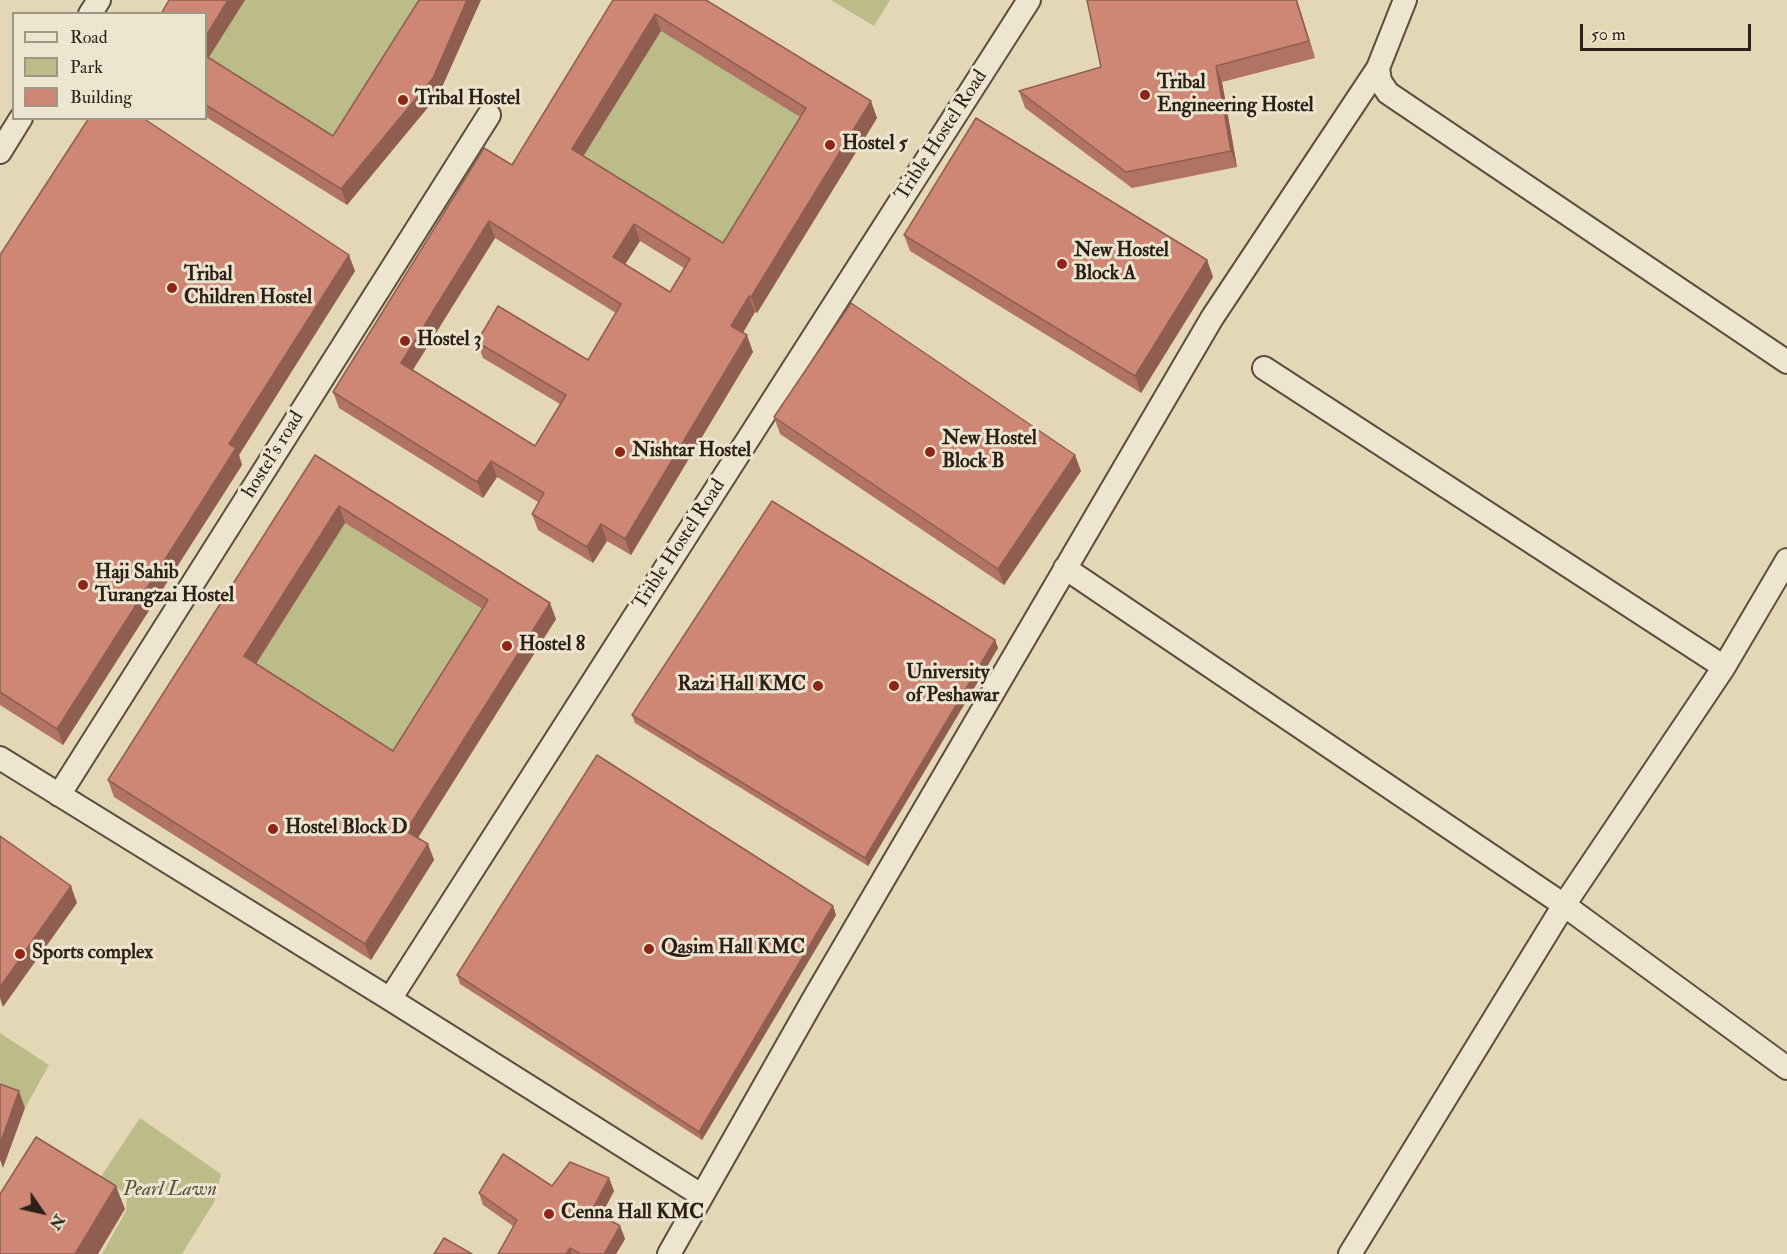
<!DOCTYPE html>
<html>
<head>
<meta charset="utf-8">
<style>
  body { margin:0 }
  #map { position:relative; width:1787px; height:1254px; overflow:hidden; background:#e3d7b5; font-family:"IM FELL Double Pica",serif }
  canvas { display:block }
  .legend { position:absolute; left:12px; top:12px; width:195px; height:108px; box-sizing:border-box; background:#ede5cf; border:2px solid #a09685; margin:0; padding:8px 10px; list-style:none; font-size:18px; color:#2c1f16 }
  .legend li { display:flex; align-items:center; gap:12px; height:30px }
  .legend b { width:30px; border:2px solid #a09685 }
  .north { position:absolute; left:12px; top:1182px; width:60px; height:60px; -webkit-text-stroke:4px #ede5cf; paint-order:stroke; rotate:124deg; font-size:16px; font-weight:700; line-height:24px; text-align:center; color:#2c1f16 }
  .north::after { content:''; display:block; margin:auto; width:21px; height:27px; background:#2c1f16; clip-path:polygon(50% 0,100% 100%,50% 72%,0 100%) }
  .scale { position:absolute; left:1580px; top:24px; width:171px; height:27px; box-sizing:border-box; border:3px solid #2c1f16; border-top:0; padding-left:8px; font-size:18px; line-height:21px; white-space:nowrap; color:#2c1f16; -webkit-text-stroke:4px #ede5cf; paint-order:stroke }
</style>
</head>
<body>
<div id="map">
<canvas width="1787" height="1254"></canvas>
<ul class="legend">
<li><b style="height:8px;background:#ede5cf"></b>Road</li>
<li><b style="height:16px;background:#bbbc88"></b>Park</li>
<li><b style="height:16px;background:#ce8774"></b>Building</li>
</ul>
<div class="north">N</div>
<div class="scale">50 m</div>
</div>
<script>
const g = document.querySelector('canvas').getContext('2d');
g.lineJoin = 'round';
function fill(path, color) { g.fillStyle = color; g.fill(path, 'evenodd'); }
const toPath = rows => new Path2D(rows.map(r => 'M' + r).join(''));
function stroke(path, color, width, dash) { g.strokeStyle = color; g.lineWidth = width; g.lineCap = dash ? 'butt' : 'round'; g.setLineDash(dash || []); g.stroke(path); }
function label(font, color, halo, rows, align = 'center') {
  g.font = font + ' "IM FELL Double Pica",serif'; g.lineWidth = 6; g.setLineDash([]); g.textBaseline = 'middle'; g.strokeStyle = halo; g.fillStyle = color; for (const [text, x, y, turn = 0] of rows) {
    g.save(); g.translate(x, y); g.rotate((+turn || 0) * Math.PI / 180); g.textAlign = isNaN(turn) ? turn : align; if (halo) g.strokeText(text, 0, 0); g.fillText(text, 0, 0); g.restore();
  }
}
const green = toPath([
  [245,0,435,0,339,153,206,62],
  [831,0,890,0,874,26],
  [661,31,812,124,729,259,578,165],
  [345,523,494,617,399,767,250,673],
  [0,1033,49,1065,25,1108,0,1098],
  [140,1118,221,1174,214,1202,182,1254,102,1254,126,1211,127,1194,100,1178]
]);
const minor = toPath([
  [1405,0,1378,68,1380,81,1388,93,1787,362],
  [90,14,99,0],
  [0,152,21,118],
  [1264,368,1724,667],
  [1065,568,1564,905,1787,1068],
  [0,758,390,999,701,1195],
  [59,795,489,115],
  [390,999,1029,0],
  [669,1254,813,1000,1212,318,1378,68],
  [1350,1254,1564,905,1724,667,1787,560]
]);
const wall = toPath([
  [169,0,245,0,208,58,333,136,439,94,347,205,206,117,206,14],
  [613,0,706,0,877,118,757,313,755,312,743,333,753,352,631,555,607,541,593,563,538,530,532,514,538,502,497,477,483,498,339,408,333,392,512,165],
  [661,31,800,117,723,243,583,156],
  [495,238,616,313,588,360,477,342,483,358,560,404,535,446,413,370],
  [640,241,684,268,670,292,625,264],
  [1087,0,1297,0,1315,58,1222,82,1237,167,1132,188,1025,108,1019,91,1101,67],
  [904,235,1207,260,1213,277,1141,393,910,251],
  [0,255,355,271,239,455,242,465,63,745,0,705],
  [774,417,1081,471,1004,585,780,434],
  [315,455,556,619,418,838,428,844,434,860,371,960,114,797,108,780],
  [345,523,482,609,393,751,256,664],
  [995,640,998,648,868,866,635,723,632,715],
  [833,906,836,915,702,1140,460,984,457,975],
  [609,1178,614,1191,601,1215,620,1226,625,1239,616,1254,498,1254,513,1226,483,1205,479,1193,552,1186]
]);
const shadedWall = toPath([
  [228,0,245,0,206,62,206,36],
  [467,0,481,0,439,94,347,205,341,189],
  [1296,0,1297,0,1315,58,1309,41],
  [655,14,661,31,578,165,572,149],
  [1216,66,1222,82,1237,167,1231,151],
  [871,101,877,118,757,313,751,297],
  [489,221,495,238,407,379,401,363],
  [634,224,640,241,619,274,613,257],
  [349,255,355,271,239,455,242,465,63,745,57,729,229,444],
  [1207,260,1213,277,1141,393,1135,376],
  [749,296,755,312,737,342,731,326],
  [747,335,753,352,631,555,625,539],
  [1075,455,1081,471,1004,585,998,569],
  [491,461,497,477,483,498,477,482],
  [339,506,345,523,250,673,244,656],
  [601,524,607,541,593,563,587,547],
  [550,603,556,619,412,847,406,831],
  [995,640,998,648,868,866,865,858],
  [428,844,434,860,371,960,365,944],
  [71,886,77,903,3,1007,0,998,0,987],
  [833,906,836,915,702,1140,699,1132],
  [19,1091,25,1108,3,1168,0,1160,0,1144],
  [609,1178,614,1191,597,1223,592,1210],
  [116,1186,125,1209,98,1254,75,1254],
  [620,1226,625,1239,616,1254,604,1254],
  [570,1248,572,1254,566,1254]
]);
const building = toPath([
  [169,0,228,0,206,36,206,14,161,14,169,0],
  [419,0,467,0,433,78,341,189,206,105,206,56,333,136,419,0],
  [613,0,706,0,871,101,751,297,749,296,731,326,747,335,625,539,601,524,587,547,532,514,544,493,491,461,477,482,333,392,484,148,512,165,613,0],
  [655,14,806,108,723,243,572,149,655,14],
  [489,221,621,304,588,360,498,306,477,342,566,395,535,446,401,363,489,221],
  [634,224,690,259,670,292,613,257,634,224],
  [1087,0,1296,0,1309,41,1216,66,1231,151,1126,172,1019,91,1101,67,1087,0],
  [89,118,143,118,349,255,229,444,236,448,57,729,0,692,0,255,89,118],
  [976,118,1207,260,1135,376,904,235,976,118],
  [851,303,1075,455,998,569,774,417,851,303],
  [315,455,550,603,406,831,428,844,365,944,108,780,315,455],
  [339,506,488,600,393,751,244,656,339,506],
  [772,501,995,640,865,858,632,715,772,501],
  [597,755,833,906,699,1132,457,975,597,755],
  [0,836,71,886,0,987,0,836],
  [0,1084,19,1091,0,1144,0,1084],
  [36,1137,116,1186,75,1254,0,1254,0,1194,36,1137],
  [503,1154,552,1186,570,1162,609,1178,592,1210,620,1226,604,1254,580,1254,570,1248,566,1254,498,1254,517,1220,479,1193,503,1154],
  [444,1238,472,1254,434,1254,444,1238]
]);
const markers = [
  [1145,95,6,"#8f2418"],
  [403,100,6,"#8f2418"],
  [830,145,6,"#8f2418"],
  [1062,264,6,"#8f2418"],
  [172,288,6,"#8f2418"],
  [405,341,6,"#8f2418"],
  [620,452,6,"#8f2418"],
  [930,452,6,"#8f2418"],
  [83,585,6,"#8f2418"],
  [507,646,6,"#8f2418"],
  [818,686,6,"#8f2418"],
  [894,686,6,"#8f2418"],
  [273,829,6,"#8f2418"],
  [649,949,6,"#8f2418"],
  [20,954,6,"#8f2418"],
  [549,1214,6,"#8f2418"]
];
const poiNames = [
  ["Tribal",1157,84],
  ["Engineering Hostel",1157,107],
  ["Tribal Hostel",415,100],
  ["Hostel 5",842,145],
  ["New Hostel",1074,252],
  ["Block A",1074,275],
  ["Tribal",184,276],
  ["Children Hostel",184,299],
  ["Hostel 3",417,341],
  ["New Hostel",942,440],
  ["Block B",942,463],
  ["Nishtar Hostel",632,452],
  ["Haji Sahib",95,574],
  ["Turangzai Hostel",95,597],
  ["Hostel 8",519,646],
  ["University",906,674],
  ["of Peshawar",906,697],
  ["Razi Hall KMC",806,686,"right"],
  ["Hostel Block D",285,829],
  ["Qasim Hall KMC",661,949],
  ["Sports complex",32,954],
  ["Cenna Hall KMC",561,1214]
];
const streetNames = [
  ["Trible Hostel Road",942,136,-57],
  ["hostel's road",274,455,-58],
  ["Trible Hostel Road",680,545,-57]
];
const parkNames = [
  ["Pearl Lawn",170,1191]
];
fill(green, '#bbbc88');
stroke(minor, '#5a4d3e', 26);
stroke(minor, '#ede5cf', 22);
fill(wall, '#b17464');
fill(shadedWall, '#905e51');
fill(building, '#ce8774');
stroke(building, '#905e51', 1.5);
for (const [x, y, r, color] of markers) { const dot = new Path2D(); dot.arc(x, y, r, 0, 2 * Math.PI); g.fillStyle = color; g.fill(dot); stroke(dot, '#ede5cf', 2); }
label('bold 20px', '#2c1f16', '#ede5cf', poiNames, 'left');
label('20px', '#2c1f16', '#ede5cf', streetNames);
label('italic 20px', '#574e38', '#ede5cf', parkNames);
</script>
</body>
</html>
